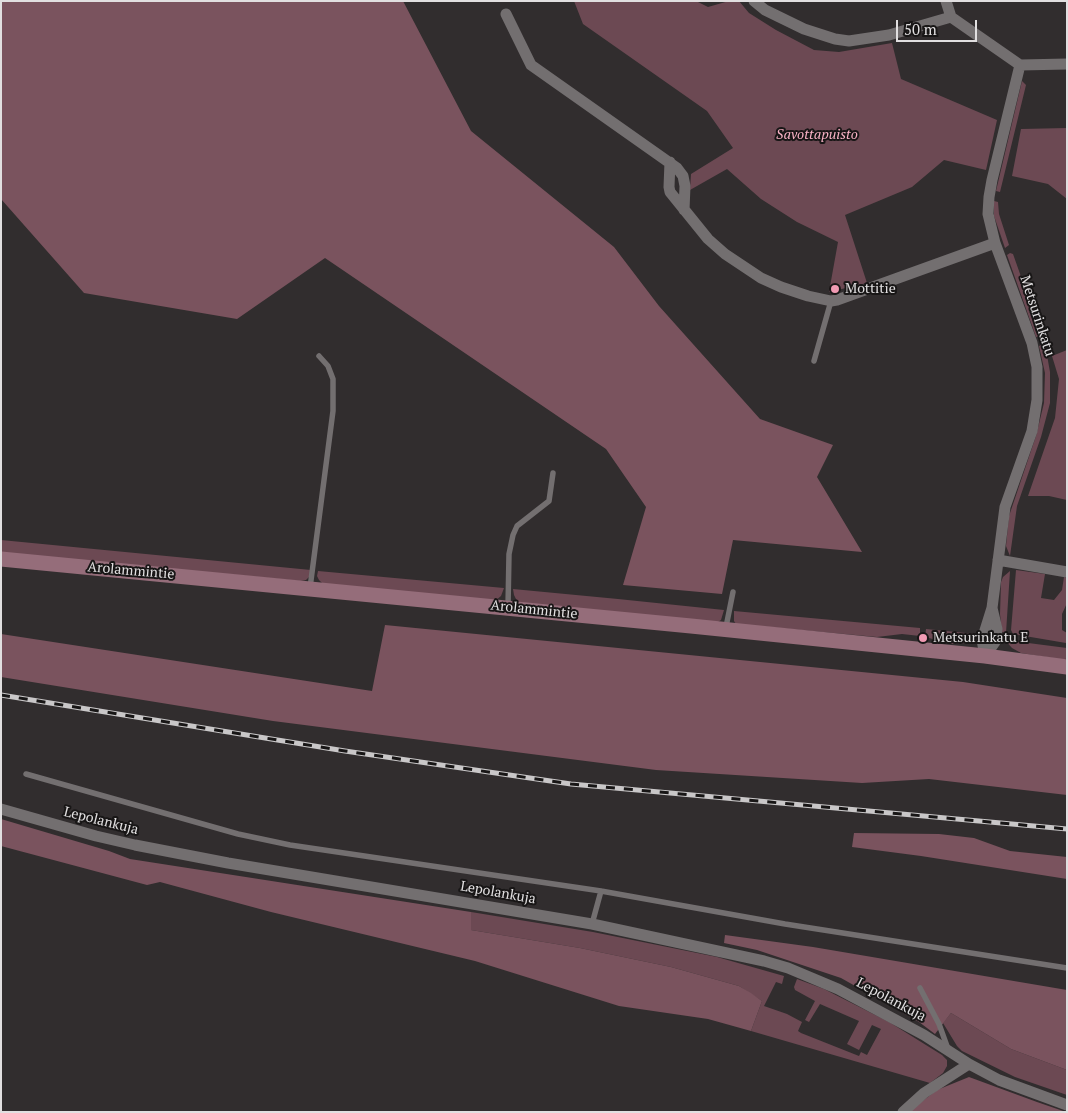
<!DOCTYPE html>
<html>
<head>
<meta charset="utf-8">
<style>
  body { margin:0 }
  #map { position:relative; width:1068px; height:1113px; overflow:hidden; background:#312d2e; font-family:"PT Serif",serif }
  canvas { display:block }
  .frame { position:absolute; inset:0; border:2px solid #e1dfe0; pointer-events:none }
  .scale { position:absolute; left:896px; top:20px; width:81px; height:22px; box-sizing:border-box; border:2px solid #e1dfe0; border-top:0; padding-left:6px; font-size:15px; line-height:18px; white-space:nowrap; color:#e1dfe0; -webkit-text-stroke:4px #181616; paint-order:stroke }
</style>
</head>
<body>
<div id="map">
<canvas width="1068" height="1113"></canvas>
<div class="frame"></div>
<div class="scale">50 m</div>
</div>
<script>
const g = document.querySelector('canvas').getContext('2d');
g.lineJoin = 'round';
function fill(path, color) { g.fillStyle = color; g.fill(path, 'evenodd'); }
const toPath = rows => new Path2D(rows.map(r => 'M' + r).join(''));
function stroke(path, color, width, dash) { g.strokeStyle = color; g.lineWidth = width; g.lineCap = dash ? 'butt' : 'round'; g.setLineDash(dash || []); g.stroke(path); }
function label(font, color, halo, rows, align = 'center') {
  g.font = font + ' "PT Serif",serif'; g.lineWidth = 4; g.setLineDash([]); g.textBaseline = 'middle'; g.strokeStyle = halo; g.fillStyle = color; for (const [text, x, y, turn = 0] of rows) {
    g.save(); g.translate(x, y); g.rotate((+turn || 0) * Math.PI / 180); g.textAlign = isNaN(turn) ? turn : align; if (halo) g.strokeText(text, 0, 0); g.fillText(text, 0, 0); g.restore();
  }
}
const green = toPath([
  [574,1,696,1,708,7,729,1,739,1,749,13,776,30,814,50,839,52,892,43,901,79,997,120,986,170,944,160,912,187,845,215,867,283,829,292,838,242,797,222,761,199,727,169,690,190,691,174,733,148,707,111,583,24],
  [1022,81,1026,85,1000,192,996,191],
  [1067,128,1067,199,1048,184,1012,176,1021,129],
  [994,201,998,202,999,214,1009,245,1005,248,994,216],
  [1010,253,1013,254,1042,336,1036,337,1007,255],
  [1045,344,1050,372,1050,403,1041,437,1017,506,1010,556,1006,546,1009,516,1036,436,1044,403,1045,373,1039,346],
  [1067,350,1067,500,1049,496,1028,496,1055,418,1059,379,1052,356],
  [1,540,311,570,310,576,306,580,300,581,1,553],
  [1016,570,1045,574,1041,598,1054,600,1062,590,1064,577,1067,578,1067,603,1062,614,1062,630,1067,633,1066,643,1013,634,1011,630],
  [318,571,504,588,501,596,495,601,323,584,319,580,317,576],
  [1010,571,1006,633,1004,633,1002,632,1000,614,1001,582,1003,577],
  [513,589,618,599,724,610,721,620,718,622,522,603,517,601,514,595],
  [734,611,920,628,920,636,902,634,877,637,736,624,734,621],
  [926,629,976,634,965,643,952,644,925,637],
  [1005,640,1067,648,1067,658,1064,660,1021,653,1012,648],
  [471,912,593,932,717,957,784,976,782,984,776,982,764,1006,787,1014,802,1022,798,1031,801,1033,859,1056,861,1052,867,1055,881,1029,872,1025,859,1050,847,1044,859,1021,820,1004,809,1022,805,1020,815,1001,795,990,794,987,797,979,824,989,889,1022,942,1055,947,1060,947,1066,943,1073,930,1083,751,1031,762,1001,739,986,671,967,580,948,471,930],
  [951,1013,1011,1049,1067,1070,1067,1095,1015,1077,962,1051,957,1046,943,1023]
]);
const forest = toPath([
  [1,1,403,1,471,131,614,247,659,306,760,419,833,445,817,477,862,552,733,540,722,594,623,585,646,507,606,449,325,258,237,319,84,293,1,199],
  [385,625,963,682,1067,698,1067,795,929,779,862,783,656,770,273,721,1,677,1,634,372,691],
  [1,819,109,851,130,859,471,912,471,930,580,948,671,967,739,986,751,993,762,1001,751,1031,708,1019,619,1006,475,961,271,912,160,882,147,885,1,846],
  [854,833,939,834,974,838,1010,851,1067,857,1067,879,921,856,852,847],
  [725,935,813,947,1067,990,1067,1070,1011,1049,951,1013,935,1034,919,1022,841,978,757,950,724,943],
  [969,1077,1037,1102,1066,1112,908,1112,937,1090]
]);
const lane = toPath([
  [814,361,831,301],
  [310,588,333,411,333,379,328,366,319,356],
  [508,607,509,554,513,535,517,526,549,501,553,473],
  [726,627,733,592],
  [26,774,238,834,290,845,601,891,785,924,1067,968],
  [592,924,601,891],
  [920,988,939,1024,948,1049]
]);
const street = toPath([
  [754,1,765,10,804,29,835,39,849,41,889,35,951,17],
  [946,1,951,17,1020,65,992,180,989,197,988,214,995,243,1032,343,1037,367,1037,400,1032,431,1005,507,992,608,982,640,985,656],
  [506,14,531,65,677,168,683,176,685,186,684,210],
  [1020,65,1067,64],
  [670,162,669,187,670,192,708,239,725,254,761,278,781,287,808,296,831,301,837,300,995,243],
  [998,560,1067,572],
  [985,656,995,642,997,629,992,608],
  [1,809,96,836,135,845,228,863,592,924,764,961,788,968,838,989,924,1035,969,1064],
  [903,1112,924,1093,969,1064,999,1080,1067,1105]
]);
const secondary = toPath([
  [1,559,691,626,985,656,1067,667]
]);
const rail = toPath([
  [1,695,345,751,571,784,1067,829]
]);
const markers = [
  [835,289,5,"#f19ab3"],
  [923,638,5,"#f19ab3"]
];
const parkNames = [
  ["Savottapuisto",817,135]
];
const poiNames = [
  ["Mottitie",845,289],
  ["Metsurinkatu E",933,638]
];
const streetNames = [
  ["Metsurinkatu",1037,316,72],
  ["Arolammintie",131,571,5],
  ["Arolammintie",534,610,6],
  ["Lepolankuja",101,821,14],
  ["Lepolankuja",498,893,10],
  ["Lepolankuja",891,1000,28]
];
fill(green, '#6c4953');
fill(forest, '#7a535e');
stroke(lane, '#736f70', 5.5);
stroke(street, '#736f70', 11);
stroke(secondary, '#956d7a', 15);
stroke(rail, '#c9c7c8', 5);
stroke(rail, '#181616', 3, [9]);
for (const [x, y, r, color] of markers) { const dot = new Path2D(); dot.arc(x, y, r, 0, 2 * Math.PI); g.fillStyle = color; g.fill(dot); stroke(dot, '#181616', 2); }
label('italic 14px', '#f8b2c5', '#181616', parkNames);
label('14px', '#e1dfe0', '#181616', poiNames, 'left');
label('14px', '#e1dfe0', '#181616', streetNames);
</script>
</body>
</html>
